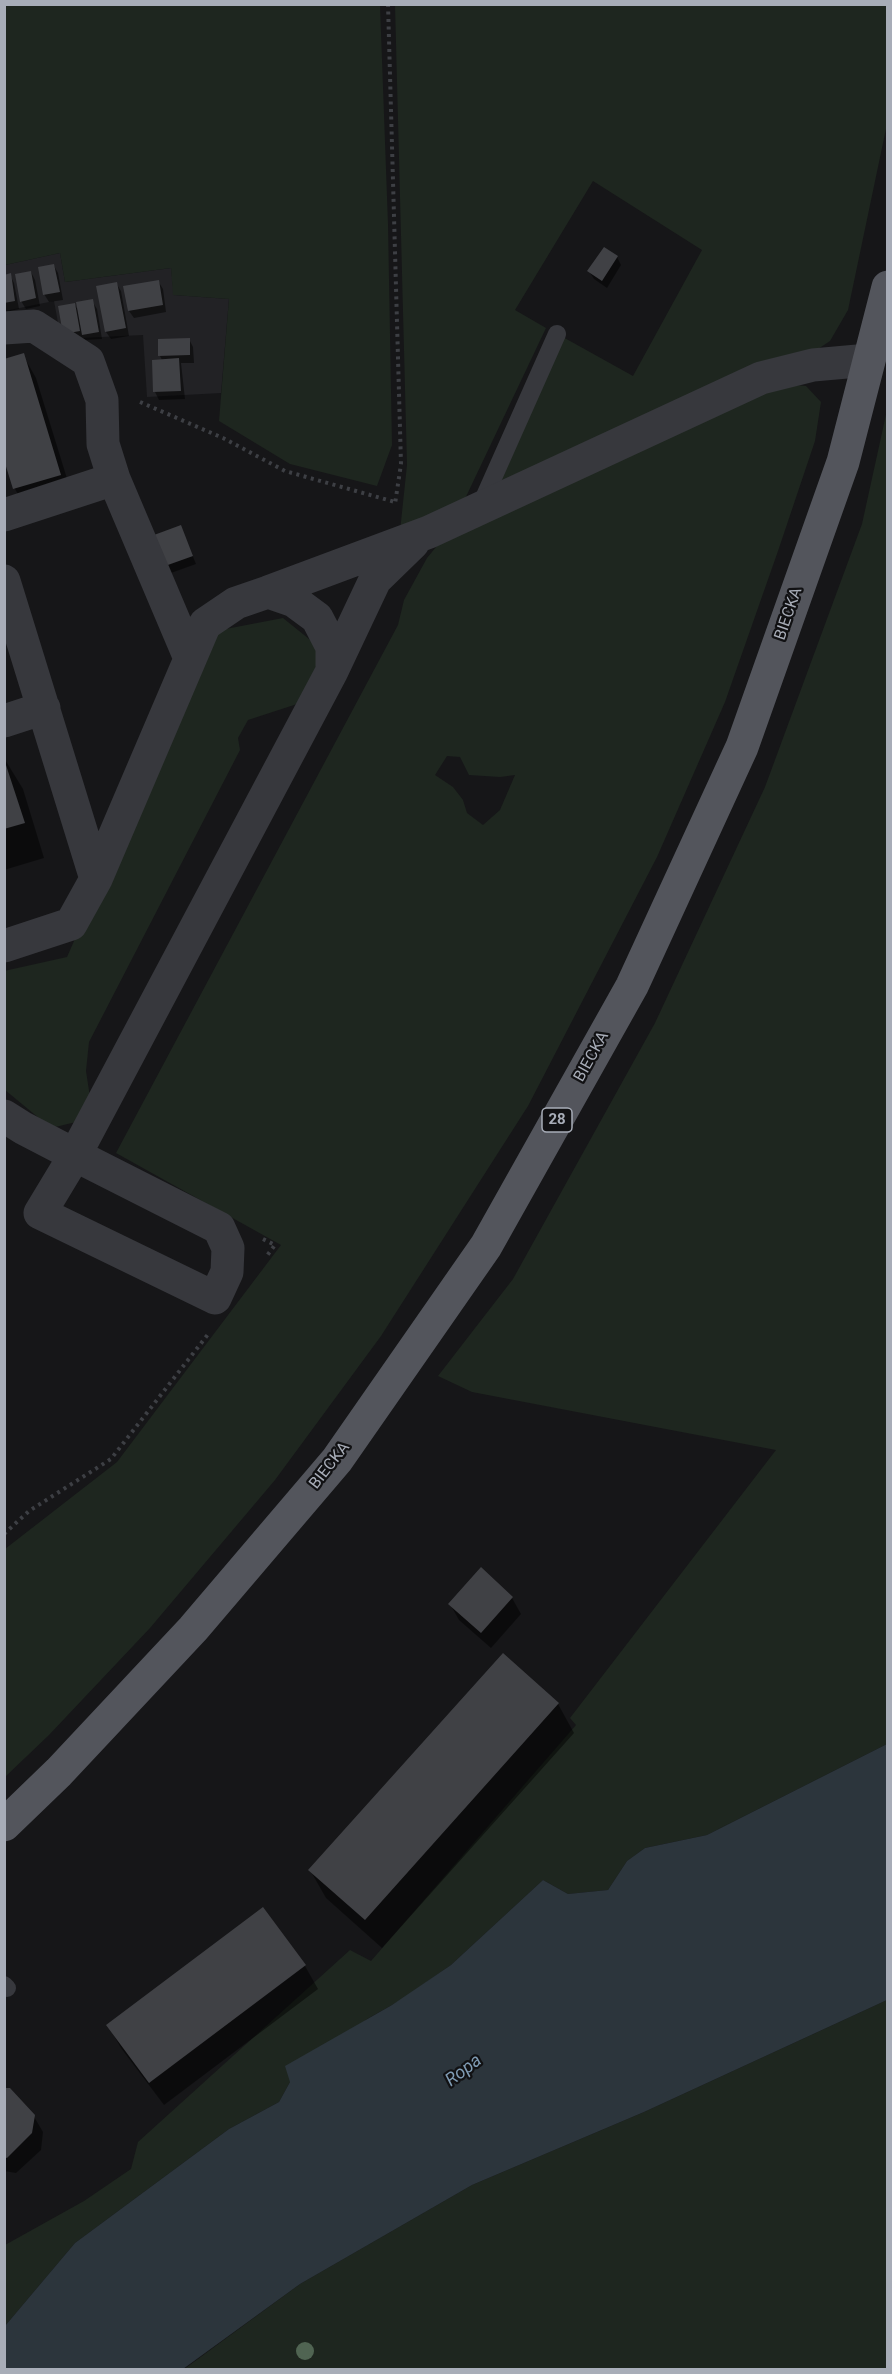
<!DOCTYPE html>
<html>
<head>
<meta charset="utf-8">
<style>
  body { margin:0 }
  #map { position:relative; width:892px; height:2374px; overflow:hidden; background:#161618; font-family:Roboto,sans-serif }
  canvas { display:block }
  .frame { position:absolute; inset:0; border:6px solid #a8adb8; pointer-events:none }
</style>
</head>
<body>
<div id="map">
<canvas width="892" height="2374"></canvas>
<div class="frame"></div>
</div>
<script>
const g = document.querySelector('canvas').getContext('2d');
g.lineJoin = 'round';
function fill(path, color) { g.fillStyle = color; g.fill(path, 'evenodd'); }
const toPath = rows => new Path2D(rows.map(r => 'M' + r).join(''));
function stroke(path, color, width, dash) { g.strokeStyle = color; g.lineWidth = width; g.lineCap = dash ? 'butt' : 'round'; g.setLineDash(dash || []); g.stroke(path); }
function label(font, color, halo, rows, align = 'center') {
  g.font = font + ' Roboto,sans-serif'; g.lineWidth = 4.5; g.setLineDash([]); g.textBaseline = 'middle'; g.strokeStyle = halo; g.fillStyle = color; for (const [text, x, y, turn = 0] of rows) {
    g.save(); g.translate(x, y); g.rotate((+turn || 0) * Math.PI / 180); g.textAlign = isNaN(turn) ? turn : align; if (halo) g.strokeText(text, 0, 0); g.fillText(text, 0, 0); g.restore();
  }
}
const built = toPath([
  [60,253,65,282,171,268,174,295,229,299,221,393,147,397,143,335,61,339,54,301,5,311,5,265]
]);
const green = toPath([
  [5,4,380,5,388,224,392,445,377,486,290,464,219,421,229,299,173,295,171,268,65,282,60,253,5,265],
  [395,5,887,5,887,124,848,310,830,341,812,353,491,494,561,336,633,376,702,250,593,181,515,310,546,328,463,503,400,531,407,465],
  [783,384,806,386,821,402,815,441,778,551,725,702,657,857,528,1106,381,1336,275,1480,150,1628,49,1735,5,1777,5,1549,117,1462,281,1245,116,1153,398,625,404,600,427,558,441,541],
  [447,756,460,757,469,775,500,777,515,775,500,810,483,825,467,813,463,800,453,787,435,775],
  [887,410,887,1744,707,1835,645,1848,627,1861,608,1890,568,1894,543,1880,451,1965,401,2000,367,2019,290,2082,279,2102,229,2129,75,2243,5,2326,5,2245,84,2201,131,2169,138,2142,350,1950,371,1961,576,1725,570,1718,776,1450,472,1392,438,1376,513,1279,655,1023,765,787,862,524],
  [283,618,319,647,311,697,294,705,248,720,238,738,240,750,89,1042,86,1071,90,1097,76,1122,51,1128,5,1090,4,971,67,957,210,632],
  [887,2000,887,2369,183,2370,300,2284,472,2185,644,2112]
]);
const water = toPath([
  [887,1744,887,2000,644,2112,472,2185,300,2284,183,2369,5,2369,5,2326,75,2243,229,2129,279,2102,290,2082,285,2066,392,2005,451,1965,543,1880,568,1894,608,1890,627,1861,645,1848,707,1835]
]);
const shadow = toPath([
  [617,257,621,265,607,288,594,279,589,271],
  [54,266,58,273,63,300,49,302,44,294],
  [31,272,35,280,40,306,26,309,21,301],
  [10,275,14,283,19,309,5,312,4,276],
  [158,281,163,289,166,312,134,318,129,311],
  [116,283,121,291,129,336,111,339,106,332],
  [92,301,97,309,102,339,69,341,74,304,80,313],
  [189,339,193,347,194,363,181,363,185,399,159,400,155,392,153,361,162,360,160,356],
  [23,355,36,378,73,498,28,512,15,489,4,455],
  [181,527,196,564,171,573,155,536],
  [4,758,23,789,44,858,4,870],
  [512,1598,521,1614,491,1648,459,1620,450,1604],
  [503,1655,558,1704,574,1733,382,1948,326,1898,310,1870],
  [263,1909,305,1966,318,1989,164,2105,121,2048,108,2025],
  [4,2089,33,2115,43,2132,41,2150,16,2173,4,2171]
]);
const building = toPath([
  [604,247,618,256,602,281,587,271],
  [54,264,60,292,43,295,38,267],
  [31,271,36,298,20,302,15,274],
  [11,273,15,301,4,303,4,275],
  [159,280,163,305,128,311,123,286],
  [117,282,126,328,105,332,96,286],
  [93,299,99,332,82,335,76,302],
  [75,303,80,331,63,334,58,306],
  [190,338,190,355,158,356,158,339],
  [24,353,61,475,13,489,4,460,4,359],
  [179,358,181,391,153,392,152,360],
  [181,525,193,556,165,566,154,535],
  [4,759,25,823,4,829],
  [481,1567,513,1597,481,1633,448,1604],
  [503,1653,559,1703,365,1920,308,1870],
  [263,1907,306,1965,149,2083,106,2025],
  [4,2088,10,2088,35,2115,32,2133,7,2158,4,2157]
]);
const path = toPath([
  [388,4,401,464,395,504],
  [140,402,223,438,285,471,395,502],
  [263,1239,275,1245,266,1257],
  [4,1534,29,1511,111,1459,209,1333]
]);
const lane = toPath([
  [480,507,557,334],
  [4,1985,7,1988]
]);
const street = toPath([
  [4,328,34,326,88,361,102,400,103,444,114,479],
  [4,515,114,479,189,656],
  [4,581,96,879,71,924,4,946],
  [268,592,429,532,761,378,813,365,869,360],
  [332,671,375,580,413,543],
  [4,721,44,708],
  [4,1116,23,1128,75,1155,219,1228,228,1248,227,1272,215,1298,40,1213,75,1155,332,671,332,647,317,618,294,601,268,592,236,603,205,624,96,879]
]);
const primary = toPath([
  [4,1825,59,1772,193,1629,337,1460,486,1246,632,986,742,747,843,462,888,287]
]);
const trees = [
  [305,2351]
];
const shields = [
  [557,1120,30]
];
const shieldNames = [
  ["28",557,1120]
];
const streetNames = [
  ["BIECKA",789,614,-71],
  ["BIECKA",592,1057,-61],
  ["BIECKA",330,1466,-52]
];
const waterNames = [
  ["Ropa",464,2071,-37]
];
fill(built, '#222225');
fill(green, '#1e261f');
fill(water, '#2c353c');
fill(shadow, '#0007');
fill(building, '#404145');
stroke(path, '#3d3f44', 4, [3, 4.5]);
stroke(lane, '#37383d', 18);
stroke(street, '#37383d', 33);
stroke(primary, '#53555c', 33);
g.fillStyle = '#506452';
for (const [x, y] of trees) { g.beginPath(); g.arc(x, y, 9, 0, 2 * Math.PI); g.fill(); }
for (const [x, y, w] of shields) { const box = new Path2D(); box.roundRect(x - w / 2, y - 12, w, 24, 4.5); g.fillStyle = '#111113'; g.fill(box); stroke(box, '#a8adb8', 1.5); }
label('bold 15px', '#a8adb8', null, shieldNames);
label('16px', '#a8adb8', '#111113', streetNames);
label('italic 18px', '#7f9bb3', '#111113', waterNames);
</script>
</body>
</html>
